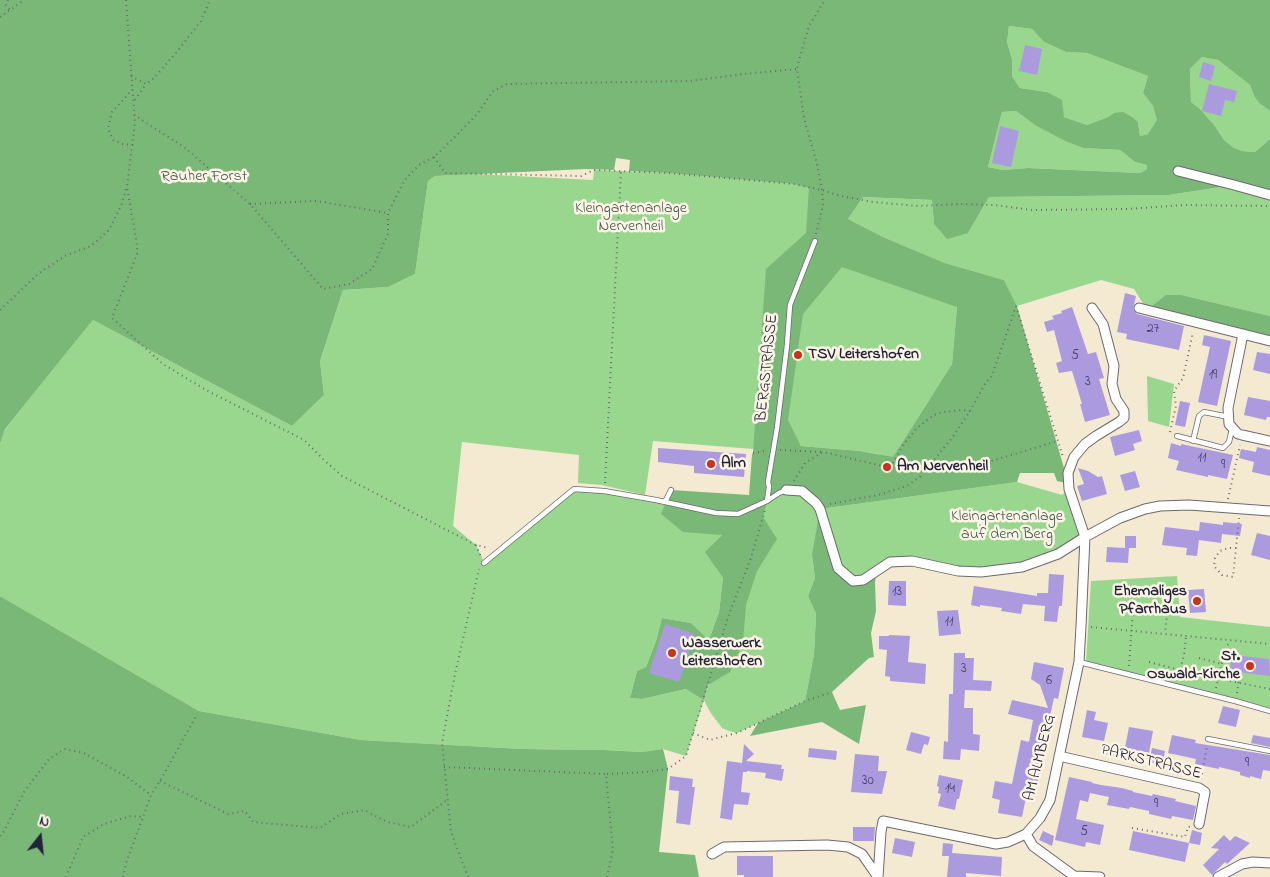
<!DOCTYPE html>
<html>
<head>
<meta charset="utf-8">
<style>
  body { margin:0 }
  #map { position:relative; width:1270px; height:877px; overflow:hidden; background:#f4ead1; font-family:"Indie Flower",sans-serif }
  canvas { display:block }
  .north { position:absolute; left:15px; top:812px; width:50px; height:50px; -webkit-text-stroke:4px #fcf5e5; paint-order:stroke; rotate:16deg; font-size:14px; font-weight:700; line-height:20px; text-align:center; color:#22223b }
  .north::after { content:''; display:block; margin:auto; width:18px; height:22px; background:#22223b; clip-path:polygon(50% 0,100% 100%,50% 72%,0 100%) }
</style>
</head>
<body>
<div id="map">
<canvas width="1270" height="877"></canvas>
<div class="north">N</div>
</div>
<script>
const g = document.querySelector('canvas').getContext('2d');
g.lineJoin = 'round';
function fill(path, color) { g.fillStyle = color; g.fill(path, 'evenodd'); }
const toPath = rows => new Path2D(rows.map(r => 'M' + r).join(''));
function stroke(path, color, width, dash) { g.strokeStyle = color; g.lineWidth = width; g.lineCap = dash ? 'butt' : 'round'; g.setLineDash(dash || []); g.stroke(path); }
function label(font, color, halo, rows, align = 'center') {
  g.font = font + ' "Indie Flower",sans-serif'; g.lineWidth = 5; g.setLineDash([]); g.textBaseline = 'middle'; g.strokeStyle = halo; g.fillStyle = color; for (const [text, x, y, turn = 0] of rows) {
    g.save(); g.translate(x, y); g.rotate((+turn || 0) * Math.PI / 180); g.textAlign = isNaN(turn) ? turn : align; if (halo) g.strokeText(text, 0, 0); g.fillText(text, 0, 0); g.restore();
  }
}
const green = toPath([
  [1009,26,1032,29,1044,42,1066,52,1087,53,1148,76,1143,93,1153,106,1158,120,1148,134,1140,136,1138,122,1114,113,1108,117,1087,125,1064,117,1047,92,1020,88,1012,76,1012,59,1007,42],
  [1202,57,1218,60,1250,85,1254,96,1259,103,1270,111,1270,139,1255,152,1242,151,1234,148,1224,140,1215,126,1200,109,1191,102,1190,69],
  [1016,111,1036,126,1067,142,1083,148,1120,150,1135,162,1147,165,1147,169,1140,173,1028,168,1003,170,988,167,1002,112],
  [594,170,668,173,793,184,810,188,957,307,952,364,900,446,895,460,878,454,860,451,801,446,790,425,787,423,753,449,653,441,645,495,602,485,578,483,579,455,462,442,453,526,476,545,484,562,574,489,603,491,665,502,722,535,706,552,723,578,719,612,709,640,691,623,662,618,656,641,646,667,637,671,630,698,642,699,686,689,704,699,767,501,779,493,802,491,820,509,1017,482,1062,495,1069,489,1085,537,1058,554,981,572,890,562,853,581,812,555,815,578,808,596,816,614,814,654,805,701,737,733,729,731,722,728,710,712,704,700,686,756,663,749,643,752,604,750,522,749,361,740,199,711,0,596,0,444,5,429,93,320,292,426,324,395,320,361,343,290,388,287,415,274,428,181,435,176,476,174,593,180],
  [1234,185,1270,195,1270,316,1182,295,1147,310,1134,289,1101,280,1017,306,1004,280,945,263,883,237,848,219,863,197,932,200,934,223,968,233,989,197,1169,195],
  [1147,376,1174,384,1169,427,1148,421],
  [1177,576,1180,617,1270,627,1270,708,1221,695,1086,662,1091,581]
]);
const forest = toPath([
  [0,0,1270,0,1270,111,1259,103,1254,96,1250,85,1218,60,1202,57,1190,69,1191,102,1200,109,1215,126,1224,140,1234,148,1242,151,1255,152,1270,139,1270,195,1234,185,1169,195,989,197,968,233,947,239,934,224,932,200,863,197,848,219,883,237,945,263,1004,280,1017,306,1064,468,1066,483,1057,481,1054,473,1020,473,1017,482,820,509,838,568,853,581,877,571,875,582,876,611,871,633,874,657,869,658,832,692,840,710,866,705,859,744,822,722,750,736,758,723,805,701,814,654,816,614,808,596,815,578,812,555,820,509,802,491,786,490,767,501,763,517,777,539,757,571,746,605,743,642,730,672,708,685,704,700,686,689,642,699,630,698,637,671,646,667,656,641,662,618,691,623,709,640,719,612,723,578,705,552,722,535,683,532,661,514,671,490,749,495,752,454,753,453,766,269,806,233,809,188,793,184,668,173,629,171,630,160,616,158,614,170,586,169,435,176,428,181,415,274,388,287,343,290,320,361,324,395,292,426,93,320,5,429,0,444],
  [1009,26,1032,29,1044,42,1066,52,1087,53,1148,76,1143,93,1153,106,1157,120,1148,134,1140,136,1138,122,1132,117,1123,112,1114,113,1108,117,1087,125,1064,117,1062,100,1047,92,1020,88,1012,76,1012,59,1007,42],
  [1016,111,1036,126,1067,142,1083,148,1120,150,1135,162,1147,165,1147,169,1140,173,1028,168,1003,170,988,167,1002,112],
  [842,267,957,307,952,364,893,457,860,451,801,446,788,420,803,314],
  [1166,295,1182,295,1270,316,1270,341,1147,310],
  [0,596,199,711,361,740,522,749,604,750,642,752,663,749,668,769,659,852,695,855,699,877,0,877]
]);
const building = toPath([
  [1025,45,1042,49,1037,75,1019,71],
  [1203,62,1215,66,1211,81,1199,77],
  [1209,84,1237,91,1234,102,1225,100,1221,116,1202,111],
  [1000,126,1019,131,1011,167,992,163],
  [1125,293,1136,296,1133,309,1137,314,1184,326,1179,350,1126,339,1127,334,1117,332],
  [1072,307,1088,354,1096,352,1104,378,1099,379,1110,415,1085,422,1080,404,1082,404,1072,371,1059,373,1056,363,1062,361,1054,330,1047,332,1044,322,1054,319,1052,316,1062,313,1061,311],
  [1204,335,1231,341,1217,406,1198,402,1210,347,1202,345],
  [1257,352,1270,354,1270,374,1253,370],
  [1248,397,1270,401,1270,417,1267,417,1266,420,1244,415],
  [1180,401,1190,403,1185,427,1175,425],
  [1139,430,1142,441,1133,444,1135,450,1115,456,1110,437],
  [1171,443,1181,446,1181,444,1233,455,1227,479,1208,475,1208,477,1176,470,1179,461,1168,458],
  [1257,447,1270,450,1270,476,1252,472,1254,462,1239,458,1241,449,1256,452],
  [658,448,746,454,744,477,694,473,694,466,658,462],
  [1078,468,1088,471,1098,477,1102,476,1107,494,1082,501,1077,486,1084,484],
  [1135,471,1140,487,1125,491,1120,475],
  [1200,522,1223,525,1223,522,1242,524,1240,536,1222,534,1221,543,1199,540,1197,556,1186,555,1187,548,1162,545,1165,527,1199,531],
  [1257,533,1270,536,1270,560,1251,555],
  [1125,536,1136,536,1136,548,1129,548,1128,563,1106,562,1107,547,1125,548],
  [1049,574,1064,575,1062,606,1059,606,1057,622,1044,621,1045,606,1023,604,1021,614,1001,611,1002,608,980,605,980,607,971,605,974,586,1037,596,1037,593,1048,593],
  [889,581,906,581,906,606,888,605],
  [1204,589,1206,612,1190,613,1188,590],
  [958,610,961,634,939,636,937,611],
  [665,624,695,634,679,682,649,673],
  [889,635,910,636,908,662,926,664,925,684,890,681,890,677,885,676,887,650,879,649,879,636,889,636],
  [954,653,965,653,965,658,974,658,973,680,992,681,991,691,965,690,964,708,973,708,973,734,980,735,979,751,961,749,960,760,943,759,944,741,948,742,949,694,953,694],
  [1232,655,1269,659,1270,676,1230,671],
  [1034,662,1064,668,1058,699,1054,698,1050,716,1052,717,1035,794,1027,793,1022,817,998,813,1000,800,992,798,995,781,1012,784,1021,740,1029,742,1033,720,1008,714,1012,700,1048,708,1040,685,1031,679],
  [1223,706,1240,710,1236,727,1218,723],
  [1087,710,1096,712,1094,720,1108,723,1104,741,1082,737],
  [1129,727,1153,731,1149,753,1125,748],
  [911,732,930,737,928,745,924,744,921,754,906,750],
  [1172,735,1196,740,1195,743,1270,755,1270,771,1263,770,1261,779,1250,776,1250,778,1240,775,1240,772,1219,767,1219,769,1195,764,1196,759,1168,753],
  [1253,735,1270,738,1270,747,1251,743],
  [744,744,754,754,746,761,782,765,781,769,784,769,782,781,765,778,766,773,747,771,747,772,743,772,741,792,750,793,748,805,734,804,732,820,720,818,727,761,742,763],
  [1107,744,1122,746,1120,757,1105,754],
  [809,748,837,751,836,760,808,757],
  [1152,748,1165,751,1162,765,1149,762],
  [855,754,879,756,878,771,887,771,882,794,851,792],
  [939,775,963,780,959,799,957,799,955,810,938,806,941,794,938,793,939,787,937,786],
  [670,776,693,779,692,787,695,787,690,825,676,823,679,791,669,790],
  [1069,777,1092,782,1092,783,1101,785,1122,788,1133,791,1133,792,1152,796,1153,794,1176,799,1175,801,1196,806,1193,820,1172,816,1171,819,1149,814,1149,811,1130,807,1129,809,1107,805,1109,797,1090,793,1088,802,1080,800,1076,819,1104,825,1100,845,1086,842,1085,847,1055,840],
  [853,827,875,827,874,841,853,841],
  [1192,830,1202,833,1200,845,1189,843,1185,862,1129,850,1133,831,1189,843],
  [1043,831,1054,836,1052,846,1039,840],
  [1224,835,1230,841,1235,836,1250,843,1227,864,1225,862,1212,875,1203,865,1219,849,1211,848],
  [895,838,915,842,912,857,892,853],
  [943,843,953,844,952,853,1002,857,1001,876,966,873,966,877,947,877,949,856,942,856],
  [737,856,773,856,773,877,744,877,744,875,737,875]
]);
const path = toPath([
  [8,0,6,5,10,10],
  [126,0,135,122,127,187,137,245,137,254,112,318,163,364,206,390,304,440,324,460,342,476,476,545,489,548],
  [0,17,24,0],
  [131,76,146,84,155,77,180,48,201,21,210,0],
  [135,100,146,84],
  [134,115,184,147,250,204,323,289,349,284,372,269,388,234,388,213,404,181,419,165,434,157,459,133,478,113,492,92,507,84,690,81,743,74,797,69],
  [133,145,123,144,113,140,108,128,112,112,133,89],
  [434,157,445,173,581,176,594,170,668,173,793,184,822,190,837,195,873,202,918,206,960,204,995,205,1032,210,1128,209,1184,205,1268,206],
  [250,204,317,201,388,213],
  [816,234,823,205,822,190,816,160,804,118,797,69,799,60,809,26,825,0],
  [1016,306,1063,457],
  [0,310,39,273,65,256,91,246,109,230,121,206,126,189],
  [970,411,986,382,992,376,1016,306],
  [1170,432,1176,406,1174,391,1183,378,1193,332],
  [780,450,823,452],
  [753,453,765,451],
  [794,481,805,463,823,452,887,467,894,462,903,445,918,427,934,415,943,412,962,410,970,411,952,438,923,473,935,469,946,468,953,464,963,462,981,464,1058,441],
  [605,483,621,171],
  [1228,499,1240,445],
  [830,504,878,495,907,486,920,477,923,473],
  [476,545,481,557],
  [1236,548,1228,548,1220,551,1215,558,1214,566,1222,575,1233,577,1236,548,1239,518],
  [1164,584,1168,605,1165,633],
  [1091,627,1270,644],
  [1199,658,1222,664],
  [1149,662,1180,670],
  [1129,666,1133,609],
  [1178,678,1184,655,1186,636],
  [1230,681,1270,689],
  [1216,688,1226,646,1229,644,1230,641],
  [1237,693,1240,673],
  [693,733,710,740,737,733,805,701,832,692],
  [444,767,606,774],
  [1201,779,1207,746],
  [160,781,228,814,245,811,253,822,320,828,341,814,364,810,387,822,411,827,447,800],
  [1132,828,1185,837,1188,827,1191,826],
  [0,836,4,831,24,792,49,759,65,749,84,753,127,777,151,795],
  [66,877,83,837,104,824,131,816,143,817],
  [123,877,126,863,151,795,160,781,196,716],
  [468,877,451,832,442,743,455,674,479,569],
  [607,877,613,850,606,774,646,772,668,769,686,756,728,617,751,558,765,510]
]);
const lane = toPath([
  [1177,436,1223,448,1229,442,1232,429],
  [1193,441,1199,416,1204,412,1229,417],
  [767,501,769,487,768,482,777,428,787,345,790,305,815,241],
  [665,502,671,490],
  [484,563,574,489,604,491,656,500,716,513,738,514,767,501,779,493,786,490],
  [1079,662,1235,701,1270,711],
  [1208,739,1270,751]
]);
const street = toPath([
  [1178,171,1234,185,1270,195],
  [1139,308,1270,341],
  [1243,334,1228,408,1229,424,1238,434,1242,435,1270,441],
  [786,490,802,491,816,503,820,509,838,568,853,581,863,580,890,562,912,561,958,571,981,572,1022,567,1058,554,1085,537,1120,518,1145,509,1160,506,1189,505,1270,511],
  [1059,756,1199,788,1205,792,1199,824],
  [1026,834,1033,846,1074,876,1100,877],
  [712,854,724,847,827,845,848,847,862,854,878,877],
  [878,877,881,832,883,821,996,844,1008,842,1026,834,1040,818,1050,800,1079,662,1081,626,1085,537,1069,489,1068,473,1074,457,1085,444,1096,436,1119,422,1124,418,1124,411,1116,399,1112,384,1114,366,1103,324,1092,308],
  [1218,877,1242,864,1253,862,1270,863]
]);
const markers = [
  [798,355,5,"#c8321e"],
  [711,464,5,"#c8321e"],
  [887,467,5,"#c8321e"],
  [1197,601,5,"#c8321e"],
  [672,653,5,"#c8321e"],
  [1250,666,5,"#c8321e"]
];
const numberNames = [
  ["27",1153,330],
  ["5",1075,357],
  ["19",1213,376],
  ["3",1088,383],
  ["11",1202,459],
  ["9",1223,466],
  ["13",897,593],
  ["11",949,623],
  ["3",964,670],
  ["6",1049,682],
  ["9",1247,764],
  ["30",868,782],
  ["14",950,790],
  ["9",1156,805],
  ["5",1084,833]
];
const parkNames = [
  ["Rauher Forst",204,177],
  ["Kleingartenanlage",631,209],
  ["Nervenheil",631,227],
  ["Kleingartenanlage",1007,517],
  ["auf dem Berg",1007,535]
];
const poiNames = [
  ["TSV Leitershofen",808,355],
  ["Alm",721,464],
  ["Am Nervenheil",897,467],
  ["Ehemaliges",1187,592,"right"],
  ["Pfarrhaus",1187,610,"right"],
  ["Wasserwerk",682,644],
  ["Leitershofen",682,662],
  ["St.",1240,657,"right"],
  ["Oswald-Kirche",1240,675,"right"]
];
const streetNames = [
  ["BERGSTRASSE",768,368,-84],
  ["AM ALMBERG",1041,758,-76],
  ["PARKSTRASSE",1151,763,14]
];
fill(green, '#98d78d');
fill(forest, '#7ab878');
fill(building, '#ac9ade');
stroke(lane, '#6c6870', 6);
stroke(street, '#6c6870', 11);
stroke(path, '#6c6870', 2, [1, 4]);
stroke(lane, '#fff', 4.5);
stroke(street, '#fff', 9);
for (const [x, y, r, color] of markers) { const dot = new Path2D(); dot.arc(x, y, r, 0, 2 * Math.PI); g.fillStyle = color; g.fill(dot); stroke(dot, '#fcf5e5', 2); }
label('14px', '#444064', null, numberNames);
label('16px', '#455854', '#fcf5e5', parkNames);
label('bold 16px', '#22223b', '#fcf5e5', poiNames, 'left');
label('16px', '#22223b', '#fcf5e5', streetNames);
</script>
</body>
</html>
